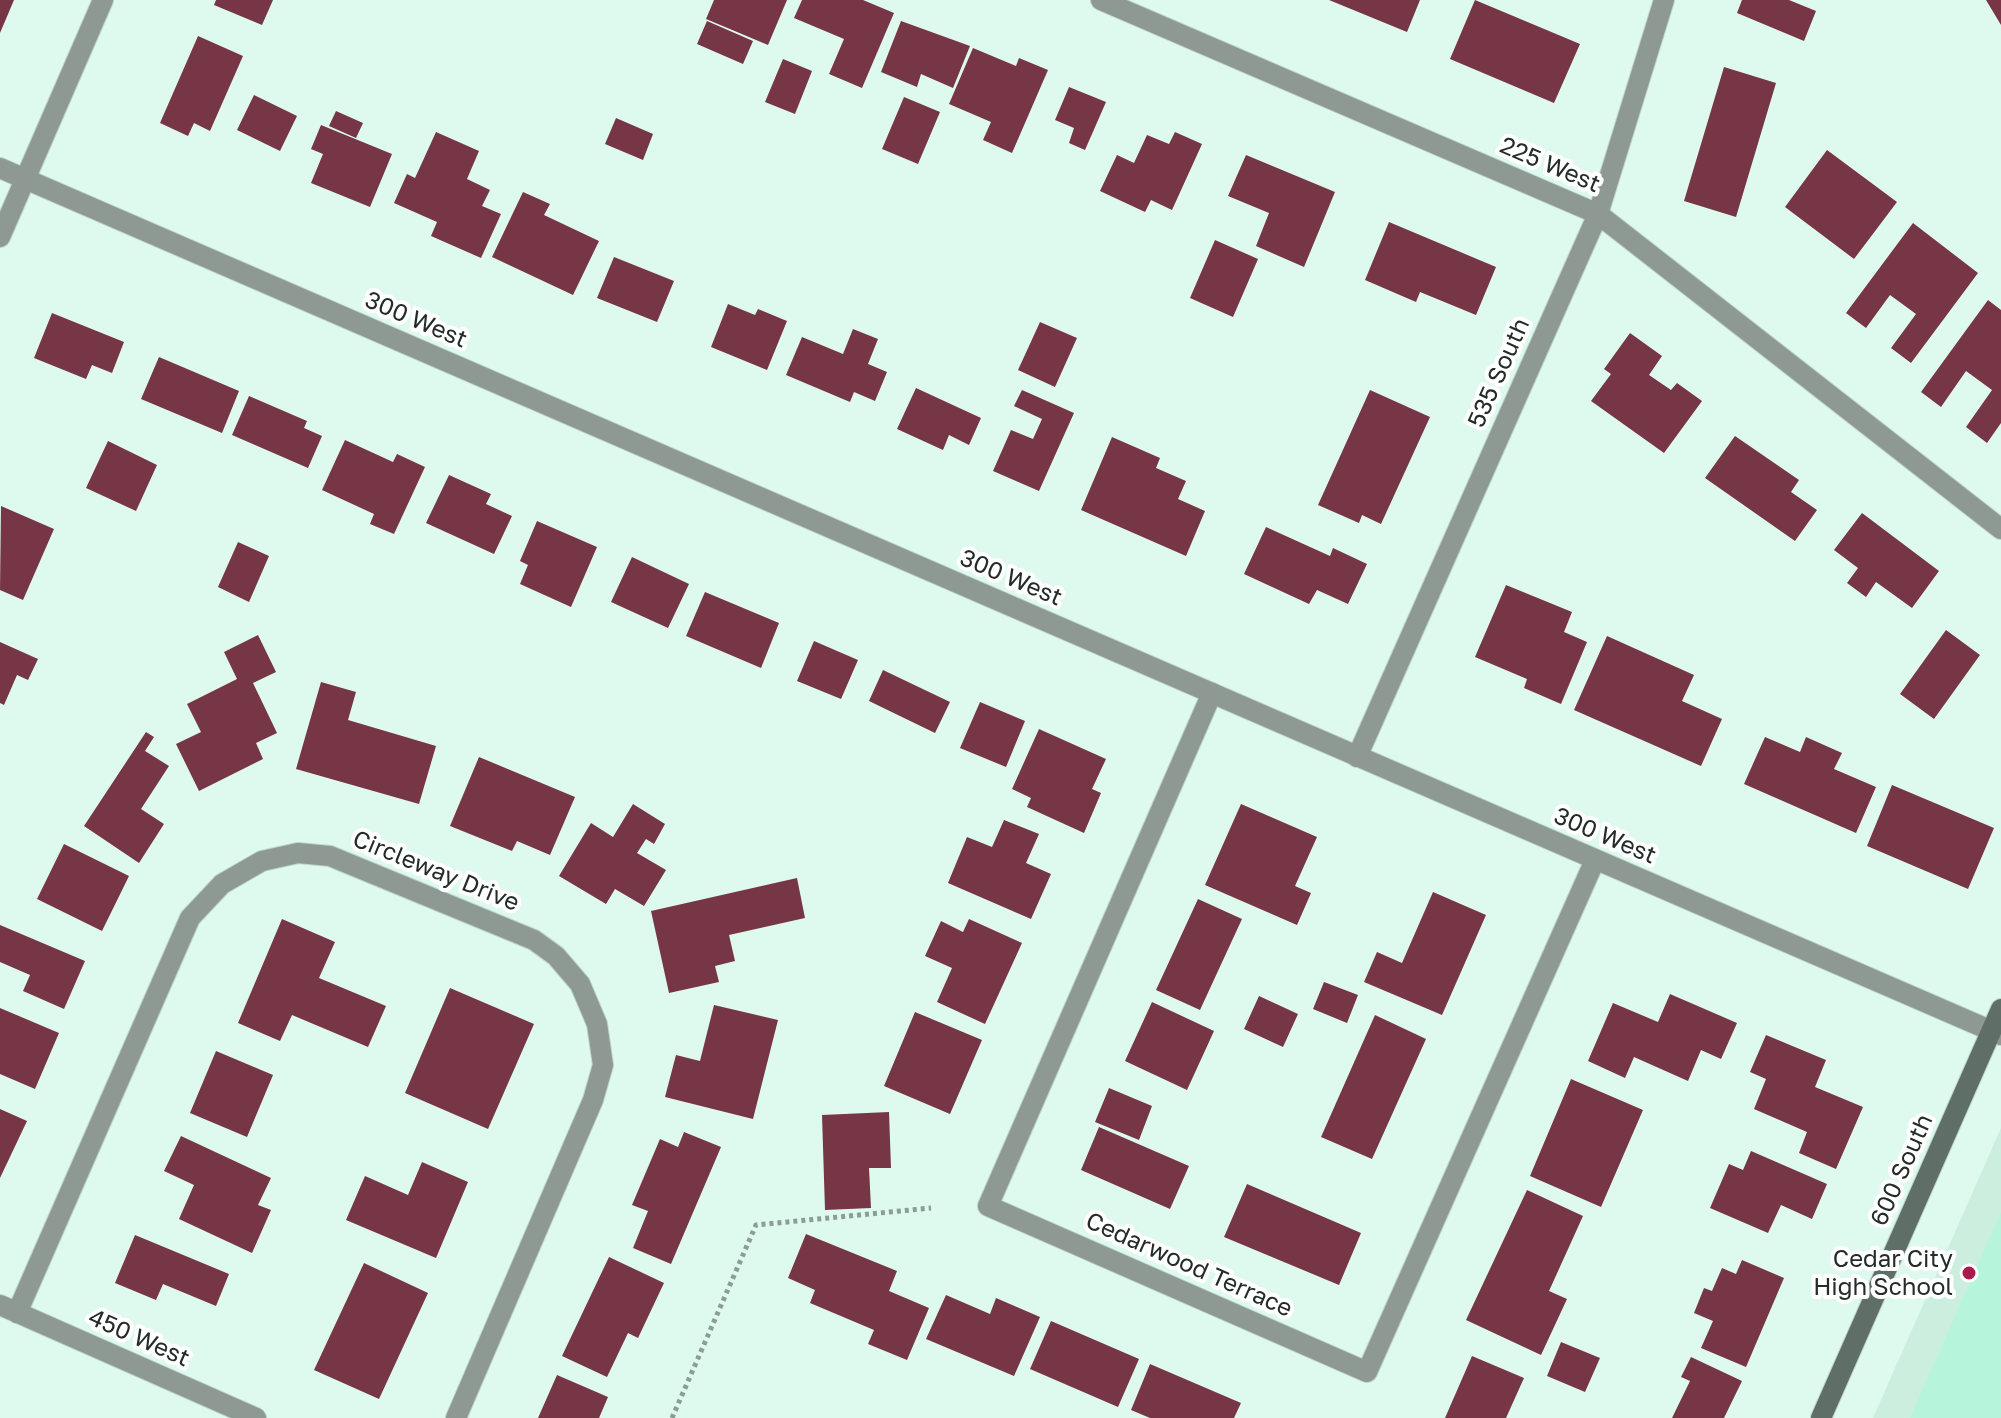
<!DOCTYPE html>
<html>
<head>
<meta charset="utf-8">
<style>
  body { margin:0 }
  canvas { display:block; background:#def9ee }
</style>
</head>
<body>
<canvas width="2001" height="1418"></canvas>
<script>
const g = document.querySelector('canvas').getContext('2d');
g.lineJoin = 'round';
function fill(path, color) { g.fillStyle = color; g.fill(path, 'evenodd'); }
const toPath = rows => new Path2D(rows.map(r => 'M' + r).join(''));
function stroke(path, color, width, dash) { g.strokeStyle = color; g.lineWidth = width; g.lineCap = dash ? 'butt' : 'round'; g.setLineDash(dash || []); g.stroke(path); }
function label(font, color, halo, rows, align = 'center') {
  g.font = font + ' "Golos Text",sans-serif'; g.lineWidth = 8; g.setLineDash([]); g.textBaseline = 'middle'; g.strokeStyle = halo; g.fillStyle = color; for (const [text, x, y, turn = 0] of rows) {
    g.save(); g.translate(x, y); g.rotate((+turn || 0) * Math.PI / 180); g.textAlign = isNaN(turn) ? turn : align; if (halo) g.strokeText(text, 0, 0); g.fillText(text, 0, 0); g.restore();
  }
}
const built = toPath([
  [2001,1128,2001,1418,1873,1418]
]);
const green = toPath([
  [2001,1212,2001,1418,1910,1418]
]);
const building = toPath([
  [0,0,14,0,0,33],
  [216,0,273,0,262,25,214,5],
  [714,0,787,0,768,45,706,19],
  [802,0,863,0,894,13,862,88,829,74,844,39,794,18],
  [1329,0,1420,0,1407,32],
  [1475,0,1580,44,1554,103,1450,59],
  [1742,0,1789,0,1816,11,1804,41,1737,13],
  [1986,0,2001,0,2001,25],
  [707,21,753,41,743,64,697,44],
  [901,21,970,46,953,88,921,74,917,87,881,72],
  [198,36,243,56,210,131,194,123,188,136,160,123],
  [973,48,1016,66,1019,58,1048,70,1012,153,983,140,991,122,949,104],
  [783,59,812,71,795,114,765,102],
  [1724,67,1776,83,1736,217,1684,201],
  [1069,87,1106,102,1085,150,1069,143,1074,128,1055,120],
  [254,95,297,116,280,151,237,130],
  [904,97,940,112,918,164,882,149],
  [336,111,363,123,356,138,329,126],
  [616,118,653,134,643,160,605,144],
  [321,125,392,154,370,207,311,183,323,154,311,149],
  [436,132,479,151,467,179,490,190,482,206,501,214,481,258,431,236,437,222,394,203,407,174,415,178],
  [1175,132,1202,144,1172,210,1151,200,1145,212,1100,191,1117,155,1134,163,1147,135,1169,144],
  [1827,150,1897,202,1854,259,1785,207],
  [1246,155,1335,192,1304,267,1256,246,1269,213,1228,196],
  [523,192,550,204,544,215,599,241,573,295,492,257],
  [1389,222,1496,267,1476,315,1420,292,1416,302,1365,280],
  [1913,223,1978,273,1911,363,1891,348,1916,314,1890,295,1866,328,1846,313],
  [1215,240,1258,259,1233,317,1190,298],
  [614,257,674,281,657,322,597,298],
  [1988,300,2001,310,2001,423,1987,443,1966,427,1992,390,1966,371,1941,407,1921,392],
  [728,304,755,315,758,309,787,321,767,370,711,347],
  [52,313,124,342,112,373,92,365,86,379,34,358],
  [1040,322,1077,338,1055,387,1018,370],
  [853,329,878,339,868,364,887,372,875,401,854,392,850,402,786,375,802,337,843,354],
  [1630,333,1662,356,1649,375,1671,390,1677,383,1702,401,1664,453,1591,401,1611,374,1604,369],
  [159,357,239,391,222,433,141,399],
  [916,388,981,418,969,445,949,435,943,450,897,429],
  [1022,390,1074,413,1039,491,993,471,1011,430,1033,439,1042,419,1014,406],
  [1370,390,1430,417,1381,524,1362,515,1359,523,1318,505],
  [249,396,307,421,304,428,322,436,308,468,232,435],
  [1735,436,1799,480,1791,492,1817,510,1795,541,1705,478],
  [1112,437,1160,458,1156,468,1186,481,1178,499,1205,511,1186,556,1081,510],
  [345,440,393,462,397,454,425,467,394,534,370,524,374,514,322,490],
  [108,441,157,465,136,511,86,488],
  [449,475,491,494,486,504,512,516,494,554,426,523],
  [1,506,54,529,23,600,0,590],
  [1862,513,1939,571,1912,608,1876,582,1866,597,1847,583,1858,568,1834,550],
  [537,521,597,547,571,607,520,584,528,565,520,561],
  [1266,527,1330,556,1333,548,1367,564,1348,604,1317,590,1309,604,1244,574],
  [238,542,269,556,249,602,218,587],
  [632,557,689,584,668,628,611,602],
  [1506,585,1572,612,1564,632,1587,642,1561,704,1524,688,1527,679,1475,657],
  [705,592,779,623,761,668,686,636],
  [1946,630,1980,655,1934,719,1900,694],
  [258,635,276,672,253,683,277,733,256,743,263,759,199,791,176,744,201,732,187,704,237,679,224,652],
  [1607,636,1694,675,1682,701,1722,719,1701,766,1574,710],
  [814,641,858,660,841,699,797,681],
  [0,642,38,659,28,680,17,675,4,705,0,703],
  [883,670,950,702,935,733,869,701],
  [321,682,356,692,348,720,436,746,419,804,296,769],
  [980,702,1025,721,1006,767,960,748],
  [1039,729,1106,759,1092,789,1101,793,1084,833,1027,807,1031,798,1012,789],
  [146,732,154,737,145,751,169,766,141,809,164,824,139,863,84,826],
  [1765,737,1800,752,1806,737,1842,753,1834,769,1876,787,1856,833,1744,784],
  [479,757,575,797,550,855,517,841,512,851,450,826],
  [1892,785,1994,828,1968,889,1867,846],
  [633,804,665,824,654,844,646,839,637,853,666,870,644,906,615,889,606,904,559,876,591,823,613,837],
  [1241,804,1317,837,1295,886,1311,893,1297,925,1205,885],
  [1004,820,1039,834,1026,863,1051,874,1031,919,948,883,967,837,992,847],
  [64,844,129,876,102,931,37,899],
  [797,878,805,918,729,935,735,961,715,966,719,982,669,993,651,911],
  [1433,892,1486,915,1442,1015,1364,982,1377,952,1402,963],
  [1198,899,1242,919,1200,1010,1156,990],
  [282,919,335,942,319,978,386,1006,368,1047,292,1015,280,1041,238,1023],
  [969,919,1022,943,985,1024,937,1002,952,968,925,956,941,921,963,932],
  [0,925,85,961,64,1009,23,991,30,975,0,962],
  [1324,982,1358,995,1347,1023,1313,1009],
  [450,988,534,1024,488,1129,405,1093],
  [1670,994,1737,1023,1721,1059,1701,1050,1688,1081,1634,1057,1625,1078,1588,1061,1613,1003,1658,1022],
  [1259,996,1298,1014,1283,1047,1244,1029],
  [1152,1002,1214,1031,1187,1090,1125,1061],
  [714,1005,778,1020,753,1119,665,1097,676,1055,700,1061],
  [0,1008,59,1033,35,1089,0,1074],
  [915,1012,982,1040,950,1114,884,1086],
  [1375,1015,1426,1039,1372,1159,1321,1137],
  [1766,1035,1826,1060,1815,1087,1863,1107,1836,1169,1799,1153,1807,1132,1754,1109,1766,1079,1750,1072],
  [216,1051,273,1075,247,1137,190,1113],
  [1571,1079,1643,1110,1601,1207,1530,1176],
  [1109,1088,1152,1106,1139,1140,1095,1122],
  [0,1109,27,1121,0,1178],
  [889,1112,891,1168,869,1168,871,1208,825,1210,822,1115],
  [1099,1127,1189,1166,1170,1209,1081,1170],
  [684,1132,721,1147,671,1264,633,1248,648,1211,632,1205,660,1139,678,1147],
  [181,1136,271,1178,258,1205,271,1210,252,1253,179,1219,194,1185,164,1171],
  [1751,1151,1827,1184,1812,1219,1781,1205,1768,1233,1710,1208,1729,1164,1743,1170],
  [422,1162,468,1182,436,1258,346,1220,365,1176,408,1195],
  [1247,1184,1361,1233,1339,1285,1224,1237],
  [1527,1190,1583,1216,1549,1291,1567,1299,1541,1355,1466,1320],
  [806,1234,897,1271,889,1291,929,1308,907,1360,868,1344,874,1330,810,1303,815,1290,788,1278],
  [135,1235,229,1274,216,1306,163,1284,156,1300,115,1283],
  [609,1257,664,1283,638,1338,628,1333,607,1377,562,1356],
  [1742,1260,1784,1278,1746,1367,1701,1348,1713,1321,1694,1313,1704,1288,1712,1291,1722,1268,1736,1274],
  [364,1263,428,1293,379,1399,314,1370],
  [946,1295,990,1314,996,1298,1040,1317,1014,1376,926,1339],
  [1051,1321,1139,1359,1118,1407,1030,1369],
  [1561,1342,1600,1358,1585,1392,1547,1376],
  [1472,1356,1524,1378,1506,1418,1445,1418],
  [1691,1357,1742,1381,1724,1418,1672,1418,1690,1381,1681,1377],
  [1150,1364,1241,1403,1234,1418,1150,1418,1131,1410],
  [557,1375,608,1397,599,1418,538,1418]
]);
const path = toPath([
  [672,1418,756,1225,931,1208]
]);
const minor = toPath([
  [1101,0,1598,214,2001,529],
  [0,237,103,0],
  [1212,693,988,1206,1367,1372,1595,860],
  [1357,757,1598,214,1664,0],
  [0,1305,256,1418],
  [17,1313,190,918,222,884,262,861,298,853,330,856,534,940,556,956,580,984,597,1024,603,1065,593,1100,456,1418]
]);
const tertiary = toPath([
  [0,168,2001,1035]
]);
const secondary = toPath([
  [1821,1418,2001,1009]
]);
const markers = [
  [1969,1273,8,"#ac1a4d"]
];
const streetNames = [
  ["225 West",1550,165,23],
  ["300 West",416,320,23],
  ["535 South",1499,373,-66],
  ["300 West",1011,578,23],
  ["300 West",1605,836,23],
  ["Circleway Drive",436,871,22],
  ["600 South",1902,1170,-66],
  ["Cedarwood Terrace",1189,1265,24],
  ["450 West",139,1338,24]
];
const poiNames = [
  ["Cedar City",1953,1259],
  ["High School",1953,1287]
];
fill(built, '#cceedf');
fill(green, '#b7f4dc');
fill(building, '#773645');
stroke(minor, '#bcd4ca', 22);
stroke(tertiary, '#bcd4ca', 22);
stroke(secondary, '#bcd4ca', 22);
stroke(path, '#8b9e96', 5, [4, 4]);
stroke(minor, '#8e9994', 20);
stroke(tertiary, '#8e9994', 20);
stroke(secondary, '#5f6f68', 20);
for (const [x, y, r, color] of markers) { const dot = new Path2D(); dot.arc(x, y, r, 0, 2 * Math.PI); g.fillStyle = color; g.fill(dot); stroke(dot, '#fff', 3); }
label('24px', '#232c28', '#fff', streetNames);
label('24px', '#232c28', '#fff', poiNames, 'right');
</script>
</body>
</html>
